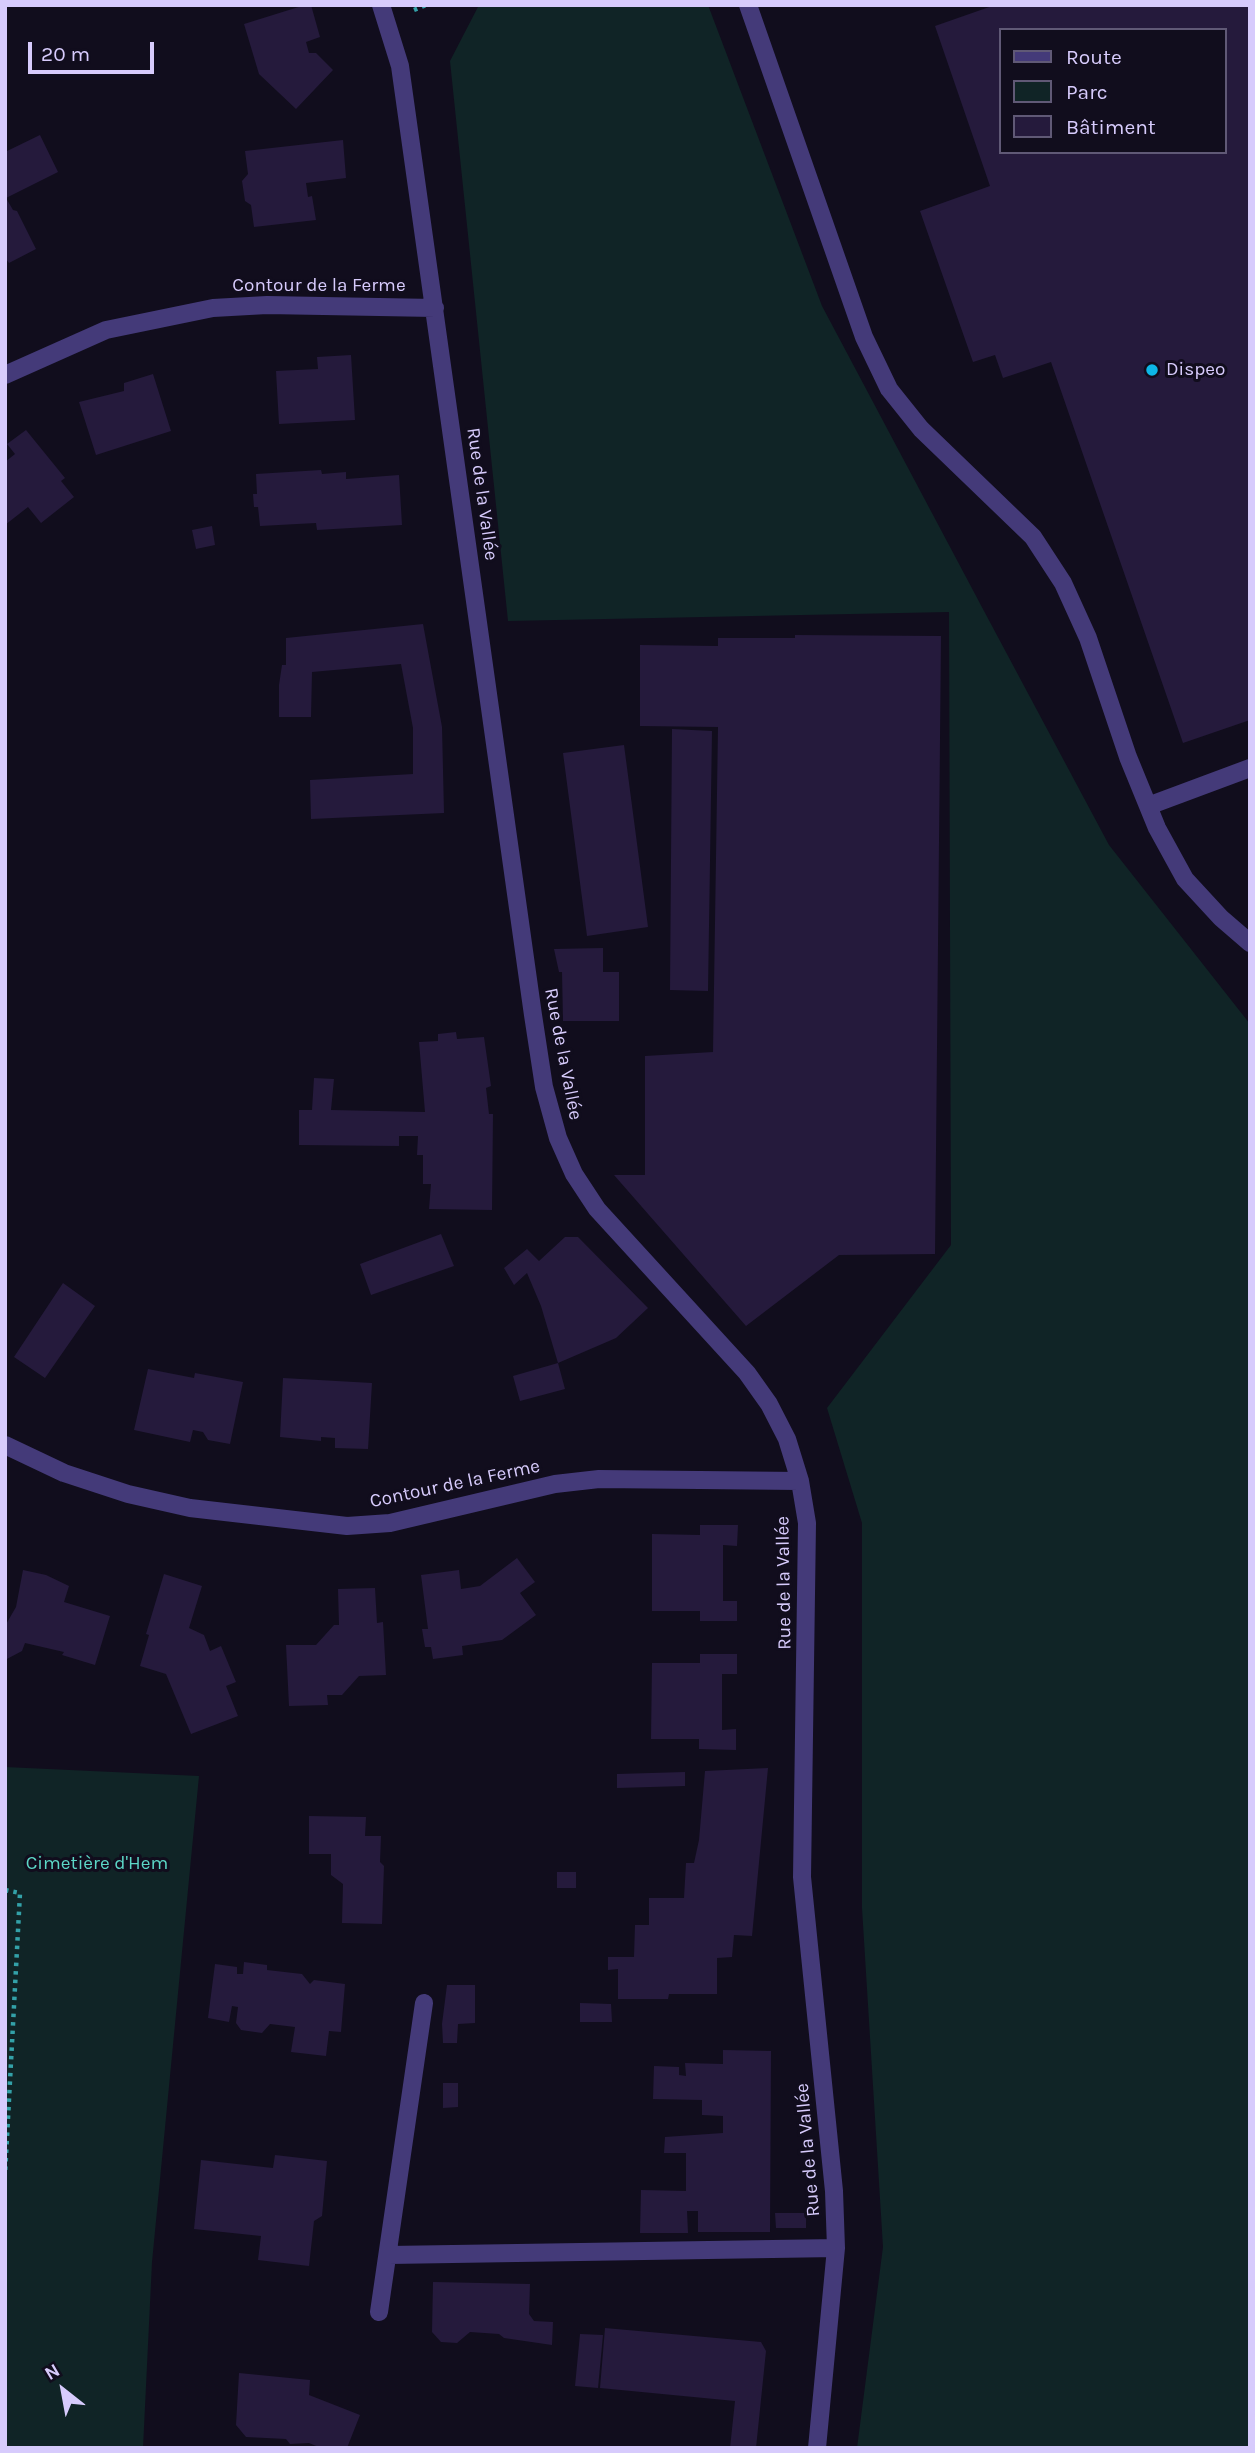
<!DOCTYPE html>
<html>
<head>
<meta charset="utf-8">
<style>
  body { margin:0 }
  #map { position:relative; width:1255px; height:2453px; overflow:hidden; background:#110d1d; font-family:Karla,sans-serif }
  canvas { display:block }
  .frame { position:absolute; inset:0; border:7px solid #d7cbfc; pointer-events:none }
  .legend { position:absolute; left:999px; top:28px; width:228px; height:126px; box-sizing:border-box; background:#110d1d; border:2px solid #605976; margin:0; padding:9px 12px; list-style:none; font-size:21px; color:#d7cbfc }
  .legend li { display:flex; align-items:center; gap:14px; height:35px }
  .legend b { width:35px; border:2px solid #605976 }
  .north { position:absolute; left:28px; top:2355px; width:70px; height:70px; -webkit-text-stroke:5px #110d1d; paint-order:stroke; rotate:329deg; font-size:19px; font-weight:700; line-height:28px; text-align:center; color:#d7cbfc }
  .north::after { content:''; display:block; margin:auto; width:24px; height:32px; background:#d7cbfc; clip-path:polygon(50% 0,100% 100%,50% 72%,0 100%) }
  .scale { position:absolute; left:28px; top:42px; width:126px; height:32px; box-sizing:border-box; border:4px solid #d7cbfc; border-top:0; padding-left:9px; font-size:21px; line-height:24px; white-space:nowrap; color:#d7cbfc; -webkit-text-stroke:5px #110d1d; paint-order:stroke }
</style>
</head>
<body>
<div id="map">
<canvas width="1255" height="2453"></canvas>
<div class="frame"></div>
<ul class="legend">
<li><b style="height:9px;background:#443a79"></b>Route</li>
<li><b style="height:19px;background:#102426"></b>Parc</li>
<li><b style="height:19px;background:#251a3c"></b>Bâtiment</li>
</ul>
<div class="north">N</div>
<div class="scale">20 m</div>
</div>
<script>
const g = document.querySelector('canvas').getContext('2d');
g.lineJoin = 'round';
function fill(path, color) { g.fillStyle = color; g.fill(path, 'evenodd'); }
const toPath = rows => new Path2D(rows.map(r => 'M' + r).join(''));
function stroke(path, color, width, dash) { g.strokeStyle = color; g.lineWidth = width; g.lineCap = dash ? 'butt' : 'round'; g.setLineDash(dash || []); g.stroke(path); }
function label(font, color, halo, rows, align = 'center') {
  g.font = font + ' Karla,sans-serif'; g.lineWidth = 6; g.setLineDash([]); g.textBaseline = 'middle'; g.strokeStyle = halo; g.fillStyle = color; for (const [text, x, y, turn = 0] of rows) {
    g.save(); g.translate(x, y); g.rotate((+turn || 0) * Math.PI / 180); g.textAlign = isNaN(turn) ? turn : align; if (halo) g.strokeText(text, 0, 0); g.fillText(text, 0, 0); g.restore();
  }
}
const green = toPath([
  [479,5,708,5,822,306,984,611,1109,845,1250,1024,1250,2448,857,2448,883,2247,862,1908,862,1523,827,1408,951,1245,949,612,508,621,450,61],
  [5,1767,199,1776,152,2262,143,2448,5,2448]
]);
const building = toPath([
  [305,5,311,5,320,37,306,42,309,53,316,53,333,70,296,109,259,74,244,24],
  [995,5,1250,5,1250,720,1183,743,1051,362,1003,378,995,355,973,362,920,211,990,186,935,26],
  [1001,30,1225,30,1225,152,1001,152],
  [40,135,58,172,6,198,13,210,17,211,36,249,9,263,5,258,5,152],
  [343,140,346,178,306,183,308,197,312,196,316,220,254,227,251,205,245,201,242,181,248,174,245,151],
  [351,355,355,420,279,424,276,371,318,369,317,357],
  [153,374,171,431,96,455,79,402,124,391,124,383],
  [26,430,65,478,61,481,74,497,41,523,28,507,5,525,5,462,15,454,7,444],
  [321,470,322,474,346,472,346,479,399,475,402,525,317,530,316,523,260,526,258,507,254,507,253,494,257,494,256,474],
  [212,526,215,545,196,549,192,530],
  [423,624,442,727,444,813,311,819,310,780,413,774,413,728,401,664,312,672,311,717,279,717,279,685,282,665,286,665,286,638],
  [795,635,941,636,935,1254,839,1255,746,1326,614,1175,645,1175,645,1056,713,1052,718,727,640,726,640,645,718,646,718,638,795,638],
  [672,729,712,731,708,991,670,990],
  [624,745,648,927,587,936,563,753],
  [603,948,603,972,619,972,619,1021,563,1021,562,972,559,972,554,949],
  [456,1032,457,1039,484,1037,491,1086,486,1088,489,1114,493,1114,492,1210,429,1209,431,1184,423,1184,423,1155,417,1155,418,1136,399,1136,399,1146,299,1145,299,1110,312,1110,314,1078,334,1079,331,1110,425,1112,419,1042,438,1041,438,1034],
  [441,1234,454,1266,371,1295,360,1264],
  [565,1237,578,1237,648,1308,616,1338,558,1363,565,1389,520,1401,513,1376,558,1363,541,1306,527,1273,514,1285,504,1268,527,1249,539,1261],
  [63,1283,95,1306,45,1378,14,1357],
  [148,1369,194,1378,195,1373,243,1382,230,1444,208,1440,203,1432,193,1430,190,1442,134,1430],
  [283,1378,372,1383,368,1449,335,1448,335,1438,321,1437,321,1441,280,1437],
  [700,1525,738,1525,737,1546,723,1545,723,1601,737,1601,737,1621,700,1621,700,1611,652,1611,652,1534,700,1535],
  [517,1558,535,1582,520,1593,536,1615,502,1640,462,1646,463,1655,433,1659,431,1647,425,1647,422,1629,428,1629,421,1575,459,1570,461,1589,480,1586],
  [23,1570,46,1575,69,1586,64,1602,110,1616,95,1665,62,1655,64,1652,25,1643,22,1651,5,1660,5,1626,16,1607],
  [164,1574,202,1586,189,1628,204,1635,210,1651,221,1646,236,1682,226,1686,238,1716,191,1734,166,1674,140,1666,149,1635,146,1634],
  [375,1588,377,1623,383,1622,386,1675,359,1676,342,1695,327,1695,328,1705,289,1706,286,1645,316,1645,334,1625,339,1625,338,1589],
  [700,1654,737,1654,737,1674,722,1674,722,1730,736,1729,736,1750,699,1749,699,1739,651,1739,652,1663,700,1663],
  [768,1768,752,1936,734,1935,732,1957,717,1958,717,1994,669,1994,668,1999,618,1999,618,1969,608,1970,608,1957,634,1957,635,1925,649,1925,649,1898,684,1898,686,1863,694,1863,699,1840,705,1771],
  [685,1772,685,1786,617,1788,617,1774],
  [309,1816,366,1817,365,1836,381,1836,380,1862,384,1866,382,1924,342,1923,343,1884,331,1875,331,1854,309,1854],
  [557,1872,576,1872,576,1888,557,1888],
  [244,1962,267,1965,267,1970,302,1974,310,1984,314,1980,345,1984,341,2032,329,2031,326,2056,291,2052,295,2027,270,2024,262,2033,241,2030,236,2023,238,2007,232,2006,229,2022,208,2018,215,1964,237,1967,237,1974,243,1974],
  [447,1985,475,1985,475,2023,458,2024,457,2043,443,2043,442,2024],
  [580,2003,611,2004,612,2022,580,2022],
  [723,2050,771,2051,770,2232,698,2232,698,2211,687,2211,688,2233,640,2233,641,2190,686,2191,686,2153,664,2153,665,2137,723,2133,723,2116,702,2115,702,2100,653,2099,654,2066,679,2067,679,2075,686,2076,685,2063,723,2064],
  [443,2083,458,2083,458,2107,443,2108],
  [275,2155,327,2161,322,2216,314,2221,309,2266,258,2260,261,2236,194,2229,201,2160,273,2168],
  [775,2213,806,2213,806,2228,776,2228],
  [433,2282,530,2284,529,2314,534,2321,553,2322,552,2345,504,2338,499,2334,470,2332,457,2343,441,2342,432,2332],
  [605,2328,761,2342,766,2351,756,2448,730,2448,735,2401,600,2388],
  [580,2334,603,2335,598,2388,575,2386],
  [239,2373,310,2380,309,2395,360,2415,347,2448,321,2448,309,2443,290,2444,286,2439,246,2437,236,2425]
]);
const path = toPath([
  [414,10,426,5],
  [5,1890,20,1893,5,2175]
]);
const minor = toPath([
  [381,5,400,66,533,1015,544,1087,558,1138,574,1174,597,1209,747,1373,769,1404,787,1439,800,1481,807,1523,802,1877,834,2191,836,2248,817,2448],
  [748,5,864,337,889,389,921,429,1033,537,1063,583,1088,638,1128,757,1157,828,1185,879,1221,918,1250,943],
  [5,375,106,330,213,308,267,305,435,308],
  [1148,806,1250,768],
  [5,1445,64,1473,128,1494,190,1508,347,1526,390,1523,555,1484,599,1479,800,1481],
  [389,2255,836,2248],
  [379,2312,424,2003]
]);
const markers = [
  [1152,370,7,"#0db6e6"]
];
const streetNames = [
  ["Contour de la Ferme",319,286],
  ["Rue de la Vallée",482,494,82],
  ["Rue de la Vallée",563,1054,79],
  ["Contour de la Ferme",455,1484,-12],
  ["Rue de la Vallée",784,1583,-91],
  ["Rue de la Vallée",808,2150,-95]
];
const poiNames = [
  ["Dispeo",1166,370]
];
const parkNames = [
  ["Cimetière d'Hem",97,1864]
];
fill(green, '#102426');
fill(building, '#251a3c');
stroke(path, '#33a1a8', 4.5, [3.5, 5]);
stroke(minor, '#443a79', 18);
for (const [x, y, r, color] of markers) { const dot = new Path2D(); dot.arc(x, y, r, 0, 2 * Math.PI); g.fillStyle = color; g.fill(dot); stroke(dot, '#110d1d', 2.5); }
label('19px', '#d7cbfc', '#110d1d', streetNames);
label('19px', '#d7cbfc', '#110d1d', poiNames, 'left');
label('19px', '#5cd7c7', '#110d1d', parkNames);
</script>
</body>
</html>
